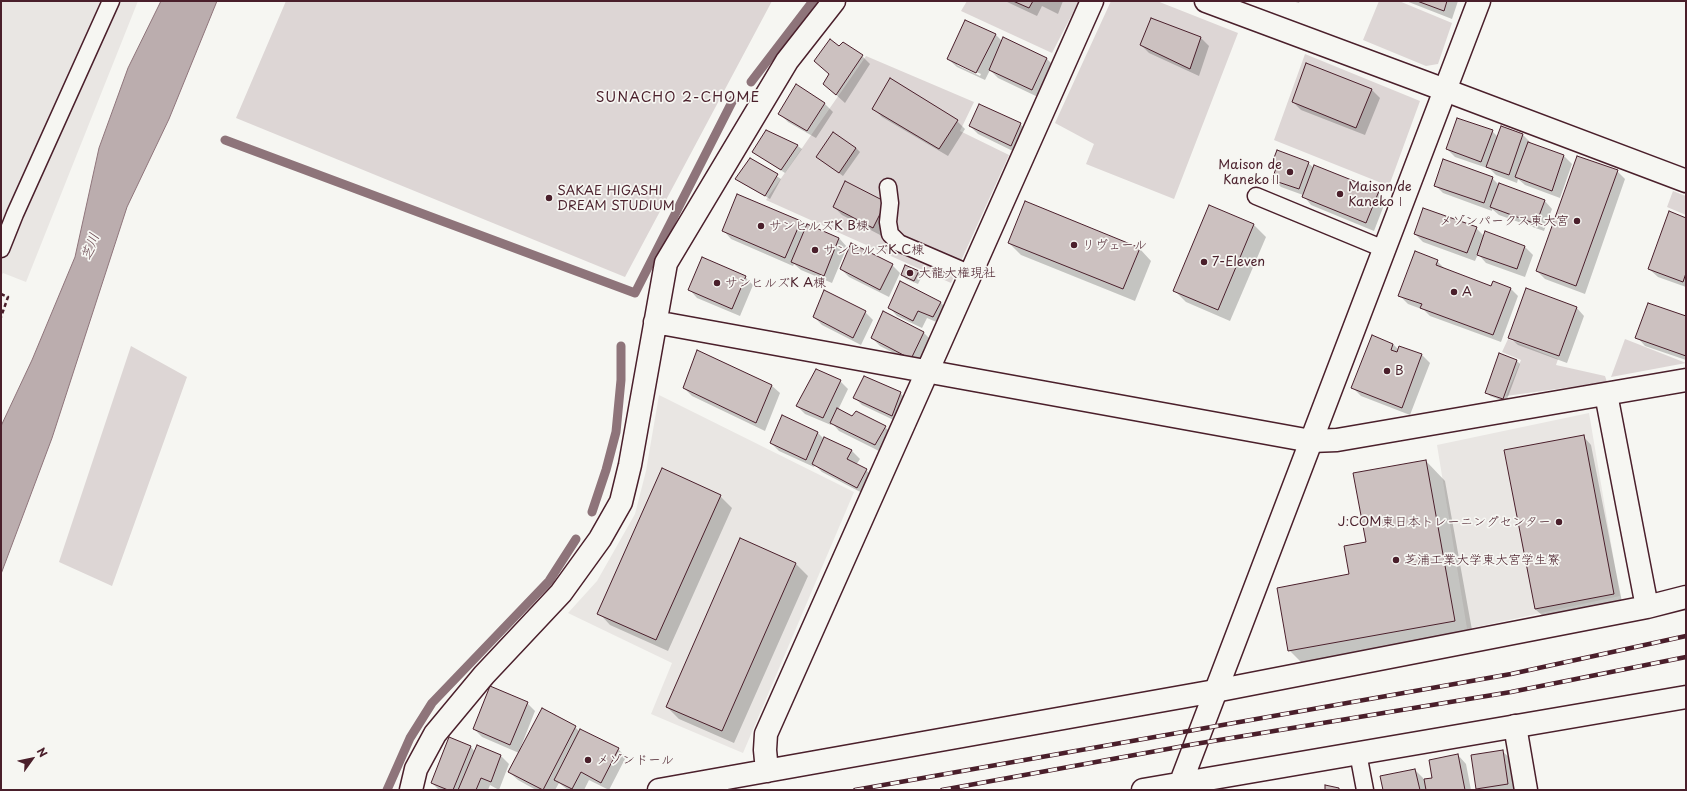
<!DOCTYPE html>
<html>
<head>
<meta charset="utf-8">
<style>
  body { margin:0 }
  #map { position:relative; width:1687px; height:791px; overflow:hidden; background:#f6f6f2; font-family:"Playpen Sans",sans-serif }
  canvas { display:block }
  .frame { position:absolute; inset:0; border:2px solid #4a1f2b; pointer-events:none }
  .north { position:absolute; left:12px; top:739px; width:40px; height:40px; -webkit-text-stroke:3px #f6f6f2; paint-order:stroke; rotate:57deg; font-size:11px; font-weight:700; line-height:16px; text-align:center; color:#4a1f2b }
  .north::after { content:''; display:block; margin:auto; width:14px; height:18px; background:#4a1f2b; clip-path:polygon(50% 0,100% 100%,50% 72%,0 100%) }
</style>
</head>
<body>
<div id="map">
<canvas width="1687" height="791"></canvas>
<div class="frame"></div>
<div class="north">N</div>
</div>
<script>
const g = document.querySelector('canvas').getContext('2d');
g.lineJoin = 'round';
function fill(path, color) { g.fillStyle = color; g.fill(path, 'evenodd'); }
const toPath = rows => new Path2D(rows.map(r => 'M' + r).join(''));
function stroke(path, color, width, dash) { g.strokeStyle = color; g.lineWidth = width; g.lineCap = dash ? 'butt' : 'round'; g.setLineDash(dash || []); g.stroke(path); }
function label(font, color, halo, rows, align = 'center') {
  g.font = font + ' "Playpen Sans","Klee One",sans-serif'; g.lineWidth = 3.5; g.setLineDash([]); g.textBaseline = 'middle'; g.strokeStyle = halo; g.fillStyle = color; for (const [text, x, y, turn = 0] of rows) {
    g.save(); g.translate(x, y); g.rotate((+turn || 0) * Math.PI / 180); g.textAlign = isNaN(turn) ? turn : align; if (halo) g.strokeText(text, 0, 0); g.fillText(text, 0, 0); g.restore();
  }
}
const built = toPath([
  [1,1,138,1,26,282,3,273,1,276],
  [659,395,854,492,743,753,651,714,672,663,568,613,597,581,635,514,646,471],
  [1589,413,1620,596,1467,629,1437,445]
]);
const green = toPath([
  [286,1,772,1,625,277,236,118],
  [967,1,1079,1,1052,53,961,11],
  [1111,1,1157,1,1238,33,1174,199,1086,164,1094,144,1055,123],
  [1379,1,1399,1,1452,23,1438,64,1426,66,1363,40],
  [1305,54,1420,101,1389,186,1274,140],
  [866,56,974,102,960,131,1009,155,951,283,766,200],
  [1673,191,1686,196,1686,215,1667,207],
  [1508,339,1558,359,1556,365,1605,376,1607,382,1506,396,1521,360,1502,352],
  [1625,339,1686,363,1611,377],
  [131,346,187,377,112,586,59,562]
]);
const water = toPath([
  [161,1,217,1,169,119,127,207,52,438,1,574,1,426,32,360,75,257,99,148,128,68,161,1]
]);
const shadow = toPath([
  [1005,1,1063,1,1058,14,1042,6,1037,16],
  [1292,1,1300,1,1299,3],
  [1406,1,1458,1,1452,19],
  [1151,20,1201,38,1209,46,1199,76,1149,53,1141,45],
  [995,34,1002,41,1046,58,1054,66,1040,98,998,78,990,70,985,80,957,67,948,59],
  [957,63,981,74,980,76,957,65],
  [840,47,862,56,870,64,845,103,824,84,830,74,815,61],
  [796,85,825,104,833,112,816,138,788,122,780,114],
  [1372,90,1380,98,1365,135,1301,110,1293,102],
  [874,109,957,121,965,129,948,156,882,117],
  [1020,124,1028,132,1019,154,978,134,970,126],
  [1502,128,1523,135,1531,143,1564,156,1572,164,1560,198,1525,185,1518,179,1517,183,1496,175,1490,169,1455,157,1447,149,1492,131,1498,137],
  [766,132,798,146,802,149,785,173,753,152],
  [856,148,860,152,843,176,817,157],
  [750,159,781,179,770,199,740,182,737,178],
  [1274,163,1308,163,1314,168,1378,192,1386,200,1374,231,1311,205,1303,195,1281,187,1273,179,1277,167],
  [1617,171,1625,179,1585,294,1545,279,1537,271],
  [1492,178,1499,185,1544,200,1552,209,1544,231,1499,215,1492,209,1492,211,1443,193,1435,185],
  [834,207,894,211,882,236,842,215],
  [1210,207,1254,225,1266,237,1230,321,1186,302,1174,290],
  [1686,219,1686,287,1658,277,1649,269],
  [801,222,807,228,839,238,847,247,832,283,801,270,794,264,793,266,731,239,723,230],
  [1476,228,1484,236,1486,232,1525,247,1533,255,1525,277,1486,263,1478,254,1475,261,1423,242,1415,234],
  [1009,243,1140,249,1151,261,1135,301,1021,255],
  [1437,261,1446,270,1492,287,1510,288,1518,296,1501,342,1430,316,1424,310,1408,304,1400,296],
  [892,265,900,273,889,297,849,277,841,269],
  [918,272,922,276,918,284,906,279,902,275],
  [745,277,753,285,740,316,697,298,689,289],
  [900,282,941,303,949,311,941,324,927,318,922,328,897,316,889,307],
  [1576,307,1584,316,1567,363,1518,345,1509,337],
  [865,312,873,320,861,345,822,325,814,317],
  [883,313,924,333,932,341,919,366,880,346,872,338],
  [1686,318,1686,360,1645,346,1637,337],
  [1393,344,1399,350,1400,347,1422,355,1430,363,1410,415,1361,396,1353,388],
  [1516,360,1520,364,1506,402,1490,396,1486,392],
  [840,381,848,389,838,410,852,417,885,427,893,435,883,453,839,431,832,423,831,425,805,414,797,406],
  [771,385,780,393,765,431,692,396,684,388],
  [900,393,908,401,900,423,862,405,854,397],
  [817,432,824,439,852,451,860,459,856,465,866,470,874,478,866,495,822,472,815,465,814,467,779,451,771,443],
  [1583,436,1591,445,1622,602,1544,617,1535,609],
  [1426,461,1445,481,1474,641,1309,670,1289,650,1350,575,1367,543],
  [720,496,732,508,668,651,610,625,599,613],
  [741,539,796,564,808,576,734,743,679,719,667,707],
  [527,703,535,711,520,749,575,727,580,732,618,749,626,757,609,790,589,780,584,790,568,790,559,783,555,790,536,790,518,780,509,772,519,753,482,737,474,729],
  [450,739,471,747,475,752,478,747,501,756,509,764,499,790,490,785,488,790,439,790,432,783],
  [1502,751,1511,759,1516,790,1479,790,1472,756],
  [1458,755,1466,764,1471,790,1384,790,1415,770,1423,778,1424,780,1433,779]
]);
const stream = toPath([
  [751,82,813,1],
  [225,140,635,293,733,100],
  [592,512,606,470,616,432,621,380,621,346],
  [387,790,410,738,432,703,549,581,576,539]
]);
const building = toPath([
  [1013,1,1033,1,1029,8,1013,1],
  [1417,1,1447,1,1444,11,1417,1],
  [1151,18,1201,37,1190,69,1140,45,1151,18],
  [965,20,996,34,976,73,947,59,965,20],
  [1003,37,1047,58,1032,90,989,70,1003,37],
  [830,39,839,46,843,42,863,55,836,95,823,84,829,74,814,61,830,39],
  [1306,63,1372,89,1356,128,1292,102,1306,63],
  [890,78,958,120,939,149,872,109,890,78],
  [796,84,825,103,807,131,778,114,796,84],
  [979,104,1021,123,1011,146,969,126,979,104],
  [1457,118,1493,130,1481,162,1446,149,1457,118],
  [1501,126,1523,134,1509,175,1486,167,1501,126],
  [766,130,798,145,781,170,752,152,766,130],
  [833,132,856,148,839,173,816,157,833,132],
  [1528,142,1564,155,1552,191,1515,177,1528,142],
  [1277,150,1309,162,1299,189,1272,180,1277,165,1272,163,1277,150],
  [1577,156,1618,170,1576,286,1536,271,1577,156],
  [750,158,778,174,765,196,735,179,750,158],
  [1443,159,1493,177,1484,203,1434,186,1443,159],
  [1314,165,1379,191,1366,223,1302,197,1314,165],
  [845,181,886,202,873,228,833,207,845,181],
  [1499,183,1545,200,1536,224,1490,207,1499,183],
  [737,194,801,221,785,258,722,231,737,194],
  [1025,201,1140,248,1123,289,1008,243,1025,201],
  [1209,205,1254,224,1218,310,1173,291,1209,205],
  [1423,208,1477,227,1467,253,1414,234,1423,208],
  [1669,211,1686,218,1686,273,1683,282,1648,269,1669,211],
  [807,224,839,238,824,276,791,262,807,224],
  [1485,231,1525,246,1517,269,1477,255,1485,231],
  [851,243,893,264,880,290,840,269,851,243],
  [1415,251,1438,260,1436,265,1491,286,1493,281,1511,288,1493,335,1420,308,1422,304,1398,296,1415,251],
  [702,257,746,276,732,309,688,290,702,257],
  [905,265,919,271,914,281,901,275,905,265],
  [900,281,941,302,933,317,918,311,913,321,888,308,900,281],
  [1526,288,1577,307,1559,356,1508,338,1526,288],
  [824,290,866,311,853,338,813,317,824,290],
  [1648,303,1686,316,1686,356,1635,338,1648,303],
  [883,311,924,332,911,359,871,338,883,311],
  [1372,335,1393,344,1391,350,1397,352,1399,346,1422,354,1402,408,1351,388,1372,335],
  [697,350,772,385,756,423,683,388,697,350],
  [1499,353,1517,360,1503,399,1485,393,1499,353],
  [816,369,841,380,823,418,796,406,816,369],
  [864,376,901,392,892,416,853,398,864,376],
  [837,408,852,416,856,411,886,426,875,445,830,423,837,408],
  [782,415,818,432,806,460,770,443,782,415],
  [1584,435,1614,594,1535,609,1504,450,1584,435],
  [824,437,852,450,847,459,867,469,857,488,812,464,824,437],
  [1426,460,1455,621,1288,651,1277,588,1349,574,1344,546,1366,542,1353,473,1426,460],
  [662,468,721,495,656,640,597,614,662,468],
  [740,538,796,563,722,731,666,707,740,538],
  [490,686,528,702,510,745,473,729,490,686],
  [542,708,576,726,543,790,508,772,542,708],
  [580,729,619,748,601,783,581,772,572,789,554,780,580,729],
  [449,737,471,746,453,790,448,790,431,783,449,737],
  [477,745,501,755,491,782,481,778,476,790,458,790,477,745],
  [1503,750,1508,784,1476,789,1471,755,1503,750],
  [1458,754,1465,790,1426,790,1424,779,1432,778,1429,760,1458,754],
  [1415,769,1420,790,1383,790,1380,776,1415,769],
  [1325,785,1339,788,1339,790,1325,790,1325,785]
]);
const path = toPath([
  [1,294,8,297,1,317]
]);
const service = toPath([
  [888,187,890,203,888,222,890,234,899,243,971,274],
  [1256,196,1384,249],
  [1,249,15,214,111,1],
  [1358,753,1365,790]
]);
const minor = toPath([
  [1206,1,1445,90,1686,181],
  [655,322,1311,441,1337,440,1686,380],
  [1606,394,1647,607],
  [1515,726,1526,790],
  [767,771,765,750,766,734,1092,1],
  [411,790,416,769,435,734,484,675,561,593,600,539,621,502,630,465,666,263,787,61,834,1],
  [659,790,1215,691,1647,607,1686,597]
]);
const tertiary = toPath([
  [1143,790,1686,697],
  [1178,790,1479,1]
]);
const rail = toPath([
  [855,790,1511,674,1686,636],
  [942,790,1195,744,1511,692,1686,657]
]);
const markers = [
  [1290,172,4,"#4a1f2b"],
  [1340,194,4,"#4a1f2b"],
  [549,198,4,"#4a1f2b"],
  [1577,221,4,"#4a1f2b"],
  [761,226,4,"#4a1f2b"],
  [1074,245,4,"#4a1f2b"],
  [815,250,4,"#4a1f2b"],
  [1204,262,4,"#4a1f2b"],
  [910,273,4,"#4a1f2b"],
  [717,283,4,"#4a1f2b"],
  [1454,292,4,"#4a1f2b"],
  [1387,371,4,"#4a1f2b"],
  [1559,522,4,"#4a1f2b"],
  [1396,560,4,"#4a1f2b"],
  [588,760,4,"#4a1f2b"]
];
const poiNames = [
  ["Maison de",1282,165,"right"],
  ["KanekoⅡ",1282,180,"right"],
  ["Maison de",1348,187],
  ["KanekoⅠ",1348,202],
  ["SAKAE HIGASHI",557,191],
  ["DREAM STUDIUM",557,206],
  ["メゾンパークス東大宮",1569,221,"right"],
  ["サンヒルズK B棟",769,226],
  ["リヴェール",1082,245],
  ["サンヒルズK C棟",823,250],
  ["7-Eleven",1212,262],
  ["大龍大権現社",918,273],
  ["サンヒルズK A棟",725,283],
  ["A",1462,292],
  ["B",1395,371],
  ["J:COM東日本トレーニングセンター",1551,522,"right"],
  ["芝浦工業大学東大宮学生寮",1404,560],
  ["メゾンドール",596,760]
];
const neighbourhoodNames = [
  ["SUNACHO 2-CHOME",678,98]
];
const waterNames = [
  ["芝川",91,247,-70]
];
fill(built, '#e9e6e3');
fill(green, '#ddd6d5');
fill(water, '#bbadae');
stroke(water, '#8e747a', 1);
fill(shadow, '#0003');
stroke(stream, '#8e747a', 9);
fill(building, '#ccc1c0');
stroke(building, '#4a1f2b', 1);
stroke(service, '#4a1f2b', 19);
stroke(minor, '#4a1f2b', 25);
stroke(tertiary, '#4a1f2b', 25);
stroke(path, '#4a1f2b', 2.5, [4, 3]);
stroke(service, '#f6f6f2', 16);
stroke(minor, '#f6f6f2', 22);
stroke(tertiary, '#f6f6f2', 22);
stroke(rail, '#4a1f2b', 4.5);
stroke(rail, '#f6f6f2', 3, [9]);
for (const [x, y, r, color] of markers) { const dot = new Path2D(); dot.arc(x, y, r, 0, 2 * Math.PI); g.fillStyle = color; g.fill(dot); stroke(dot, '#f6f6f2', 1.5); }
label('13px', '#4a1f2b', '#f6f6f2', poiNames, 'left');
g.letterSpacing = '1px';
label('14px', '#4a1f2b', '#f6f6f2', neighbourhoodNames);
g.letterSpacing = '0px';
label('italic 14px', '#6c4a52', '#f6f6f2', waterNames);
</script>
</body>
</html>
